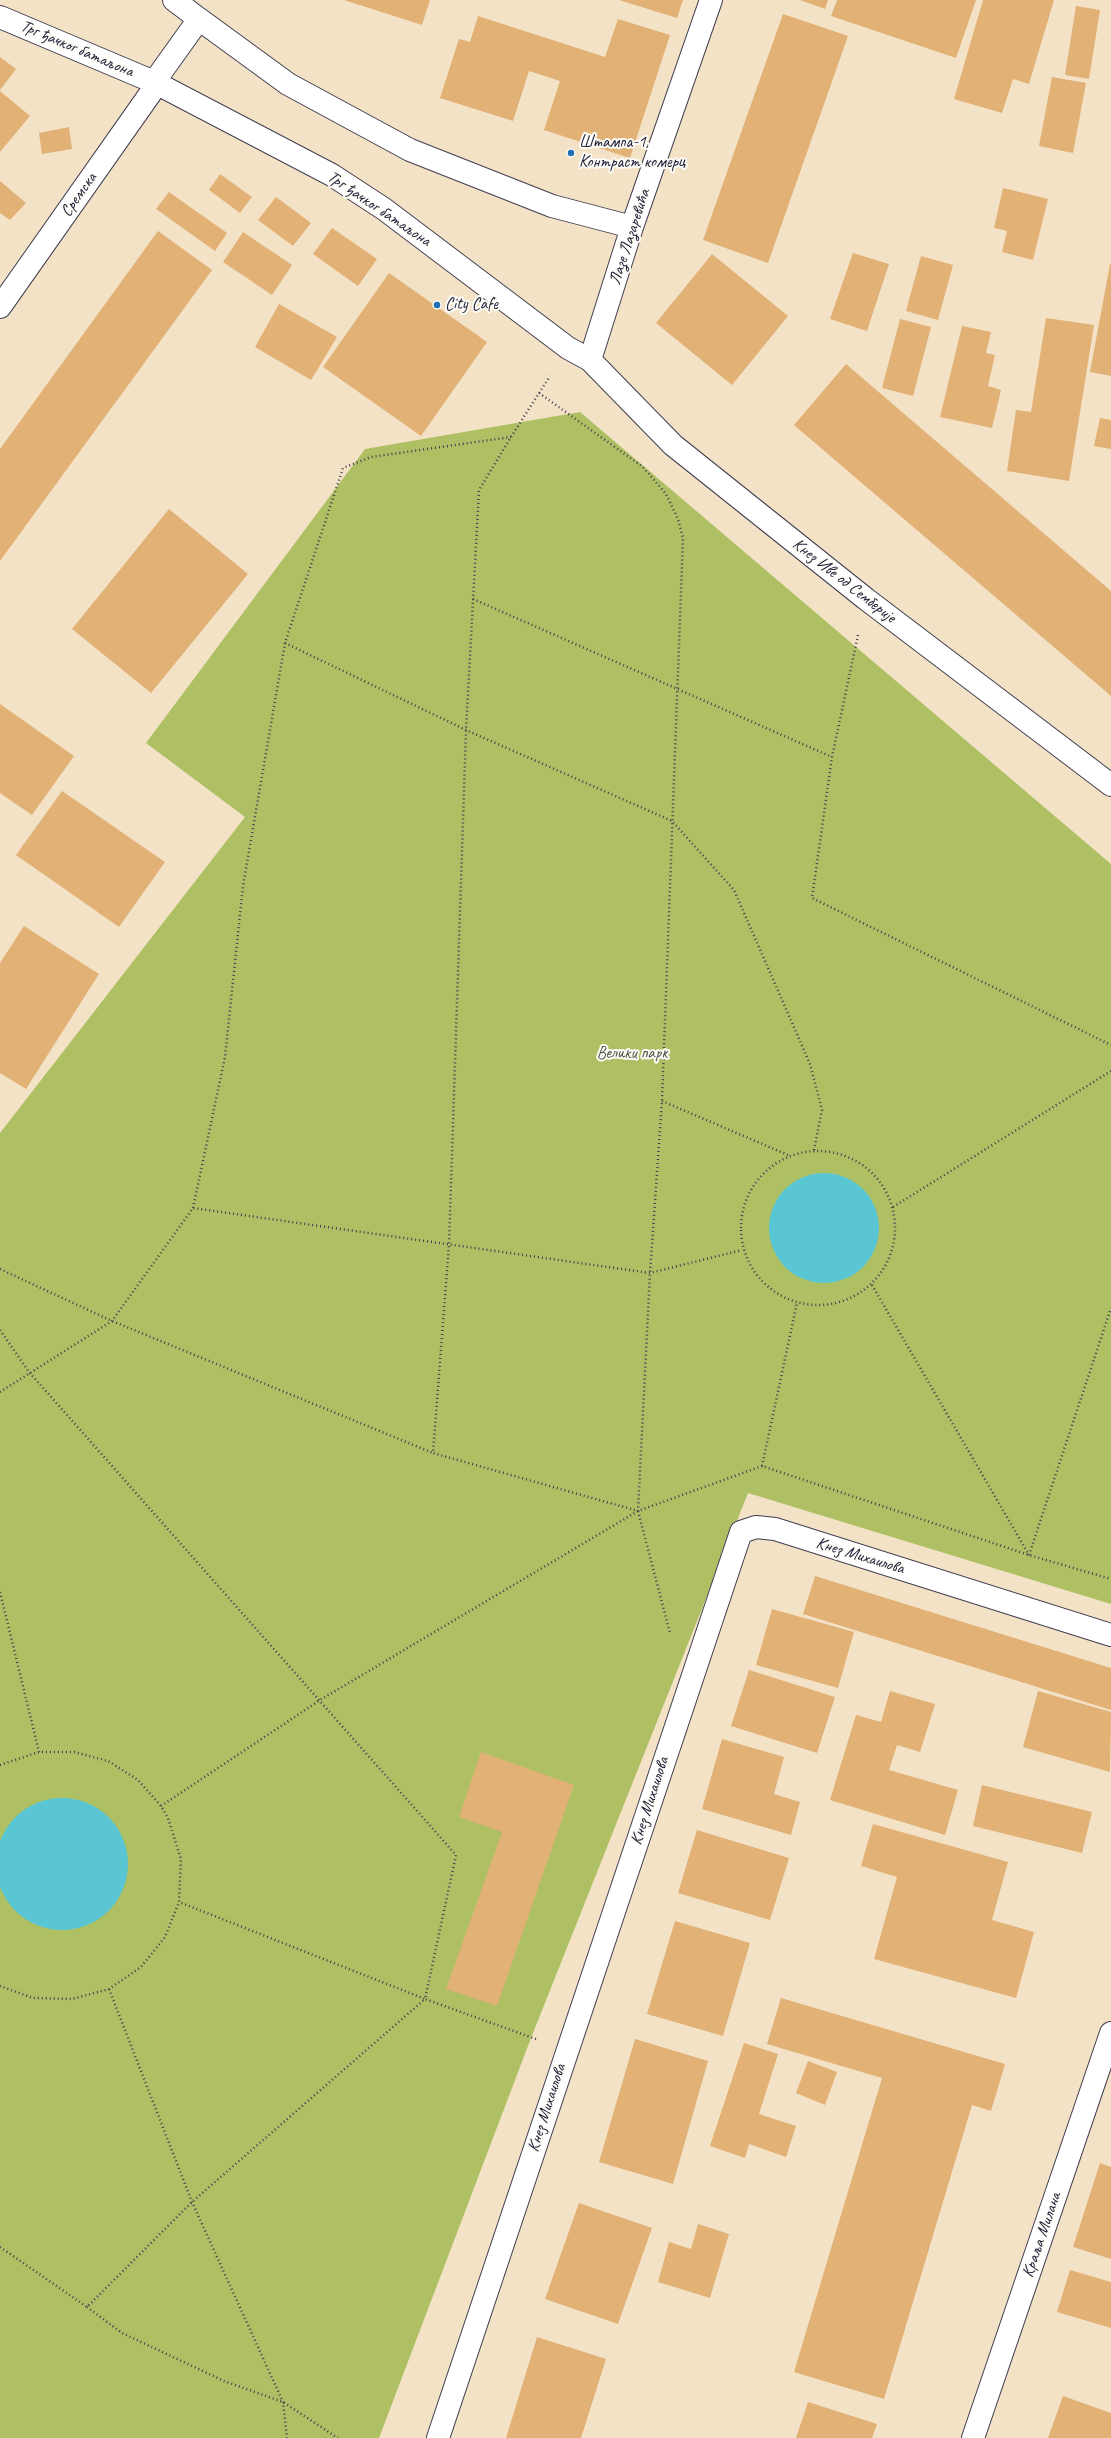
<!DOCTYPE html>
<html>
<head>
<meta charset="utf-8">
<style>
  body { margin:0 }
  canvas { display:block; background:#f3e2c6 }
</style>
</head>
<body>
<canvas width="1111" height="2438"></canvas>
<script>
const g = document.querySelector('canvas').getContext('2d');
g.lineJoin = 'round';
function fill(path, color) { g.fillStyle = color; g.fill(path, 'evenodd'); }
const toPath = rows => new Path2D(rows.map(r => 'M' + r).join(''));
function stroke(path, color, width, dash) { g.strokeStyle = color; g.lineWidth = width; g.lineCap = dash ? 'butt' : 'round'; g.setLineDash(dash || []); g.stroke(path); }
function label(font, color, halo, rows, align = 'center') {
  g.font = font + ' Caveat,sans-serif'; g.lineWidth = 4; g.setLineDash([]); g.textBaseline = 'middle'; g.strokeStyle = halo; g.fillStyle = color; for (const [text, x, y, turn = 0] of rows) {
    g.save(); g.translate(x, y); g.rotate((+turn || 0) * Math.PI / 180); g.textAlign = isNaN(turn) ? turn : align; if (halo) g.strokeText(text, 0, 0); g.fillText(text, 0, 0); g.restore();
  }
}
const green = toPath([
  [580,412,1111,864,1111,1604,748,1493,531,2038,379,2438,0,2438,0,1133,245,817,146,743,365,449]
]);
const water = toPath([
  '769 1228a55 55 0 1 1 110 0a55 55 0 1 1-110 0Z',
  '-4 1864a66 66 0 1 1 132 0a66 66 0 1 1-132 0Z'
]);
const building = toPath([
  [344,0,430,0,422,25],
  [619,0,683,0,677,18],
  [800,0,828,0,825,9],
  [837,0,976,0,956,58,831,16],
  [983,0,1054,0,1029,84,1013,79,1002,113,954,99],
  [1076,6,1100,10,1089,79,1065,75],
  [783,14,848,36,768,263,703,240],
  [478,16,605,57,618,19,670,35,630,158,544,130,560,81,529,71,513,121,440,98,459,39,470,42],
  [0,57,16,69,0,90],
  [1052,77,1086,83,1073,153,1039,146],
  [0,91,30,116,0,152],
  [69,127,72,149,42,154,39,133],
  [220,174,252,197,240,213,209,190],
  [0,181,26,203,10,220,0,213],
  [1003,188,1048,199,1033,260,1002,252,1007,231,994,228],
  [169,192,227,233,215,251,156,209],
  [276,197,311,223,293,246,258,220],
  [332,228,377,259,358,286,313,254],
  [158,231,212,270,0,561,0,449],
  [243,232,292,265,272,295,223,262],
  [853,253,889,264,867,331,830,319],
  [712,254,788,316,732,385,656,323],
  [921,256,953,265,938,320,906,311],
  [1110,264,1111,264,1111,376,1090,372],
  [389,273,487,342,421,436,323,367],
  [279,304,337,337,311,380,255,347],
  [1046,318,1094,325,1069,481,1007,471,1016,410,1031,412],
  [900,319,931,327,913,396,882,388],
  [962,326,991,332,986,353,995,355,988,386,1001,390,992,428,940,417],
  [846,364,1111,591,1111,696,794,425],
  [1100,418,1111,420,1111,449,1094,446],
  [169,509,248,574,151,693,72,629],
  [0,704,74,756,32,815,0,793],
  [62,791,165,862,119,927,16,855],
  [24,926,99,974,26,1089,0,1073,0,963],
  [815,1576,1111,1668,1111,1710,803,1614],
  [772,1609,854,1632,838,1688,756,1665],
  [749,1670,835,1697,817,1753,731,1726],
  [890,1691,935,1704,920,1752,897,1745,889,1770,958,1790,945,1835,830,1800,856,1715,881,1722],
  [1038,1691,1111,1712,1110,1772,1023,1747],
  [722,1739,784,1757,774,1794,800,1802,791,1835,702,1809],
  [481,1752,574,1785,497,2006,446,1989,502,1832,459,1817],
  [982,1785,1092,1812,1082,1853,973,1826],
  [873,1824,1008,1862,992,1920,1034,1932,1016,1998,874,1959,897,1877,861,1866],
  [697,1830,789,1858,770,1920,678,1893],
  [675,1921,750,1943,723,2036,647,2014],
  [781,1998,1005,2064,991,2111,972,2105,884,2399,794,2372,882,2078,767,2044],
  [635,2039,708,2061,673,2184,599,2162],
  [744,2043,778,2054,759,2114,796,2126,786,2157,749,2144,745,2158,710,2146],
  [808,2061,837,2072,825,2105,796,2093],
  [1100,2163,1111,2167,1111,2259,1073,2247],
  [579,2203,652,2228,618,2324,545,2299],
  [698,2224,729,2234,710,2298,658,2282,669,2242,691,2249],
  [1070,2270,1111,2282,1111,2328,1057,2312],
  [537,2337,606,2359,581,2438,506,2438],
  [1063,2396,1111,2413,1111,2438,1048,2438],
  [808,2402,877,2424,872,2438,796,2438]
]);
const path = toPath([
  [539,393,643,467,666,494,678,519,683,538,662,1101,650,1273,638,1511,433,1453,449,1245,466,730,479,490,511,437,550,376],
  [473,599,832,757],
  [858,635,832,757,812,898,1111,1045],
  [285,643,466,730,672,821,734,890,810,1064,822,1110,814,1150],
  [662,1101,788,1155],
  '741 1228a77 77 0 1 1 154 0a77 77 0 1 1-154 0Z',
  [893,1207,1111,1071],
  [193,1208,225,1057,243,886,285,643,343,468,371,457,511,437],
  [0,1269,112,1321,433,1453],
  [872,1285,1029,1555],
  [0,1330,29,1372,456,1855,425,1999,536,2039],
  [0,1392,112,1321,193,1208,650,1273,742,1250],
  [762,1466,797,1303],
  [638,1511,670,1633],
  [1029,1555,1111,1308],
  [0,1592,39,1752],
  [0,1765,39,1752,74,1752,108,1761,138,1780,161,1806,168,1818,181,1859,179,1902,165,1937,141,1967,109,1989,72,1999,33,1998,0,1986],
  [161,1806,320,1700,638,1511,762,1466,1029,1555,1111,1579],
  [109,1989,192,2202,283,2402,287,2438],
  [0,2247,87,2307,192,2202,425,1999,179,1902],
  [87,2307,122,2333,224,2381,283,2402,338,2438]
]);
const minor = toPath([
  [0,17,154,82,332,175,384,209,568,348,590,360,673,445,866,599,1111,785],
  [199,19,288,84,410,150,552,206,632,227],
  [154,82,199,19,174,0],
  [0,307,157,84],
  [590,360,632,227,711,0],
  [438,2438,741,1532,756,1527,775,1529,1111,1635]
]);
const major = toPath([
  [973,2438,1111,2033]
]);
const markers = [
  [571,153,4,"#1f6fb2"],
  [437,305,4,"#1f6fb2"]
];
const streetNames = [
  ["Трг ђачког батаљона",77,49,23],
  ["Сремска",79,195,-55],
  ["Трг ђачког батаљона",379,209,34],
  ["Лазе Лазаревића",630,237,-72],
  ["Кнез Иве од Семберије",844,581,38],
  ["Кнез Михаилова",860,1556,17],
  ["Кнез Михаилова",650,1801,-72],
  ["Кнез Михаилова",547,2108,-72],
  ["Краља Милана",1042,2235,-71]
];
const poiNames = [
  ["Штампа-1,",579,143],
  ["Контраст комерц",579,163],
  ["City Cafe",445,305]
];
const parkNames = [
  ["Велики парк",632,1054]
];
fill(green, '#aec063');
fill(water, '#5ac6d3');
fill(building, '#e1b176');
stroke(minor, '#413f50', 24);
stroke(major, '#413f50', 24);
stroke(path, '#413f50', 2.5, [1, 3]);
stroke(minor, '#fff', 22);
stroke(major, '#fff', 22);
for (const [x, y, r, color] of markers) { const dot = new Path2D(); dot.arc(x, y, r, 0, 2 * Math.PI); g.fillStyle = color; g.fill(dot); stroke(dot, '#fdfcf7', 1.5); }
label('17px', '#22223b', '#fdfcf7', streetNames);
label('17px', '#22223b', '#fdfcf7', poiNames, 'left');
label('17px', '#535949', '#fdfcf7', parkNames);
</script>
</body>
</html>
